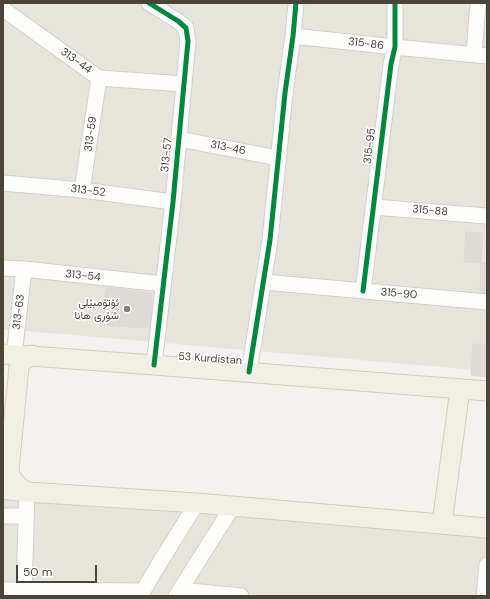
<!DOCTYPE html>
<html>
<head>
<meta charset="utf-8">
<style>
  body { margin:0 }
  #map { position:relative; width:490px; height:599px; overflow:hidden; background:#f4f2ee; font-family:"DM Sans",sans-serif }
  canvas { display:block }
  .frame { position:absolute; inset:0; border:4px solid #4b4439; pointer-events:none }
  .scale { position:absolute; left:16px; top:565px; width:81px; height:18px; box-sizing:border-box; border:2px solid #4b4439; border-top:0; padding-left:5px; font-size:12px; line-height:14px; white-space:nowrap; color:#4b4439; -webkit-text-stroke:3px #fff; paint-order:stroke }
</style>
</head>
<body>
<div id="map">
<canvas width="490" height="599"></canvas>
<div class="frame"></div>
<div class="scale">50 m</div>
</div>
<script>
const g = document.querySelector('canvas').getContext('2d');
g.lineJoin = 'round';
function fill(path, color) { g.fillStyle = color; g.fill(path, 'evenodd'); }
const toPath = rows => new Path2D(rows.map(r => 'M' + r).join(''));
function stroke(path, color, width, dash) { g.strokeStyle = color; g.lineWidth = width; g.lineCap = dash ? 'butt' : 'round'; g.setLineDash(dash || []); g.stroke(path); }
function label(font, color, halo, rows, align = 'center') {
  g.font = font + ' "DM Sans",Vazirmatn,sans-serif'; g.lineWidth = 3; g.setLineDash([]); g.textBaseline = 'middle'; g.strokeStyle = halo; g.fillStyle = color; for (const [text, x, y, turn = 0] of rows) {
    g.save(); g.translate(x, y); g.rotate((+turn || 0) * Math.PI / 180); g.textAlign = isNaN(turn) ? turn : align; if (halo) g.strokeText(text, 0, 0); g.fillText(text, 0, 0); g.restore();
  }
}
const residential = toPath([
  [3,3,487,3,487,371,3,329],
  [3,488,487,537,487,596,3,596]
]);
const building = toPath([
  [466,232,483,233,481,263,464,262,466,232],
  [481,263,487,263,487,295,480,295,481,263],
  [106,288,152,293,151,328,100,325,106,288],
  [473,344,487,345,487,377,471,375,473,344]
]);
const minor = toPath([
  [149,3,178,21,186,28,188,41,173,202,154,365],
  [3,9,99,78,184,84],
  [293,36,395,47,487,56],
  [474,54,478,3],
  [179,139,278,158],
  [3,183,82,190,173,202],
  [82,190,99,78],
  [373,207,487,216],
  [3,268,24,269,163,284],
  [264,282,487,302],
  [363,291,391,64,395,47,395,3],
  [14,355,24,269],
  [249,372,270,240,285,93,293,36,296,3],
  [3,516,26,516],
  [3,590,143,591],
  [24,590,27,492],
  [180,590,241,596],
  [140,596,162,559,197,503],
  [176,596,233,506],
  [484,596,487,565]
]);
const major = toPath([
  [3,354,154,365,487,391],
  [3,489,27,492,197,503,487,528],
  [27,492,18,486,14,481,10,475,9,469,19,367,21,362,32,355],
  [442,524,460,389]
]);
const cycleway = toPath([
  [149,3,178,21,186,28,188,41,173,202,154,365],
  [363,291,391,64,395,47,395,3],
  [249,372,270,240,285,93,293,36,296,3]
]);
const markers = [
  [127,309,4,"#868178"]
];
const streetNames = [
  ["315-86",366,44,7],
  ["313-44",76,61,36],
  ["313-59",91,134,-82],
  ["315-95",370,146,-83],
  ["313-46",228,148,11],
  ["313-57",167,155,-84],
  ["313-52",88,191,7],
  ["315-88",430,211,5],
  ["313-54",83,276,6],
  ["315-90",399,294,5],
  ["313-63",19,312,-83],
  ["53 Kurdistan",210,359,4]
];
const poiNames = [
  ["ئۆتۆمبێلی",119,303],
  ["شۆری هانا",119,316]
];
fill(residential, '#e7e4dc');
fill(building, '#dedbd6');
stroke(building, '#dcd9d4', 1);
stroke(minor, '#d2d0cb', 17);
stroke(major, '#d6cebb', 21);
stroke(minor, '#fdfdfc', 15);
stroke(major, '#f2efe6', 19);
stroke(cycleway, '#00873e', 5);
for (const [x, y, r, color] of markers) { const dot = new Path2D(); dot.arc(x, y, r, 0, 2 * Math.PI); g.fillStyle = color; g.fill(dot); stroke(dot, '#fff', 1.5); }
label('11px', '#4b4439', '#fff', streetNames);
label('11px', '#4b4439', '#fff', poiNames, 'right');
</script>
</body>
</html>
